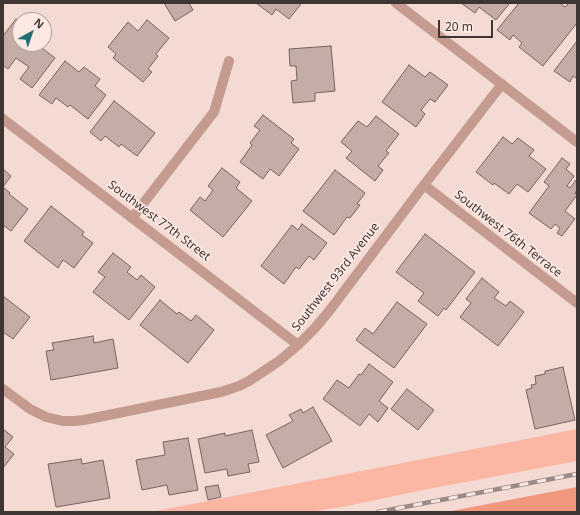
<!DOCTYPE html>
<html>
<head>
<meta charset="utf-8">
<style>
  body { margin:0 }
  #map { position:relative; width:580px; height:515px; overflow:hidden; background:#f3dbd4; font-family:"Noto Sans",sans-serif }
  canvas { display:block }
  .frame { position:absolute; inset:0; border:4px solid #3f3633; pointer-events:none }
  .north { position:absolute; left:12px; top:12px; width:40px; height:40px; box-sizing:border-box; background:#fde9e4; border:1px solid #b1a19d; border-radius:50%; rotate:40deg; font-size:11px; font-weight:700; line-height:16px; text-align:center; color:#3f3633 }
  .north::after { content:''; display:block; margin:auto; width:14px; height:18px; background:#236d75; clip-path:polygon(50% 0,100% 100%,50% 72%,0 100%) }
  .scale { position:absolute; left:438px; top:20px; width:55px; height:18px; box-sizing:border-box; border:2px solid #3f3633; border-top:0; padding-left:5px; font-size:12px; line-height:14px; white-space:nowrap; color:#3f3633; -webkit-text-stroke:3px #fde9e4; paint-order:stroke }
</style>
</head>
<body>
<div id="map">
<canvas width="580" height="515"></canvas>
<div class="frame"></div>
<div class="north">N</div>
<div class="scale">20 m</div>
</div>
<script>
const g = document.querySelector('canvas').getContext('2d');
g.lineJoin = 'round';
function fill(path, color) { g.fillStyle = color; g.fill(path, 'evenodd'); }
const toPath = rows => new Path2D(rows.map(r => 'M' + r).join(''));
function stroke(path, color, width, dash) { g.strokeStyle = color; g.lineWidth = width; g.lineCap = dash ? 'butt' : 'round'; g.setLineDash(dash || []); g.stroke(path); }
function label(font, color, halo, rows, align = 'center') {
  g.font = font + ' "Noto Sans",sans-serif'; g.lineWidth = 3.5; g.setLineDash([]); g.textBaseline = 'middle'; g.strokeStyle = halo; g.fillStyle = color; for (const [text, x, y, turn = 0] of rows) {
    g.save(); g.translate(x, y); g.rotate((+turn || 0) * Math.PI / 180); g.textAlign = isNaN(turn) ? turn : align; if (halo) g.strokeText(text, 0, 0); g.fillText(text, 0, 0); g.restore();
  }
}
const green = toPath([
  [577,429,577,461,418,491,343,507,310,512,151,512]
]);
const forest = toPath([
  [577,487,577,512,446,512]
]);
const building = toPath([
  [164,3,189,3,193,10,175,21,164,3],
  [256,3,299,3,301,4,289,19,276,9,272,15,256,3],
  [461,3,510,3,496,20,479,7,475,13,461,3],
  [519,3,560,3,565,7,569,3,577,3,577,23,543,66,519,47,522,43,513,35,510,40,497,30,519,3],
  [16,19,20,22,20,44,37,44,55,58,32,88,20,79,29,67,16,58,8,69,3,65,3,36,16,19],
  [147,20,169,38,156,54,158,56,148,69,152,72,143,82,113,58,116,54,108,47,128,22,138,31,147,20],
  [577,41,577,79,573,76,570,82,554,71,577,41],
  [331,46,335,91,315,93,315,101,293,103,291,81,297,80,296,66,290,66,289,49,331,46],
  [65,61,79,72,84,67,100,79,95,86,106,95,88,119,70,105,68,107,56,98,52,104,39,95,65,61],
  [409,65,425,77,430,72,448,85,435,102,430,99,421,110,425,114,416,127,382,102,409,65],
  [114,101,155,133,137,156,121,144,119,147,105,136,101,141,90,132,114,101],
  [263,115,294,139,291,143,299,149,279,176,270,169,263,179,240,162,252,145,250,143,260,130,254,126,263,115],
  [376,116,399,134,386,151,389,153,378,166,383,170,375,181,346,158,352,151,341,142,358,121,367,127,376,116],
  [503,137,512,144,518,138,534,150,529,156,546,169,528,192,517,184,509,194,494,183,493,185,476,172,503,137],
  [562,158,570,164,566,169,574,176,567,186,570,188,576,180,577,180,577,190,575,193,577,195,565,211,575,219,562,236,557,233,560,228,555,224,551,229,529,213,549,186,544,182,562,158],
  [222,168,240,182,236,188,252,201,223,237,190,210,200,197,205,201,213,190,208,186,222,168],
  [3,169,11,176,3,187,10,193,9,194,28,209,11,231,3,225,3,169],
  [335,170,365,193,357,204,360,205,350,218,347,217,334,235,303,211,335,170],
  [51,206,84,232,82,235,93,243,74,268,63,260,58,268,24,241,51,206],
  [302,224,327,243,314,260,309,256,299,269,296,267,284,284,261,266,292,225,298,230,302,224],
  [425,234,475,272,446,310,444,308,438,316,418,301,424,293,396,272,425,234],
  [113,253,131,267,127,272,137,280,141,275,155,287,129,320,93,292,105,277,98,272,113,253],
  [482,278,499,292,494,298,506,306,510,301,524,312,498,346,460,317,471,303,466,299,482,278],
  [3,296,30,317,13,339,3,332,3,296],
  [160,300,177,314,179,312,191,321,196,315,214,330,188,363,140,325,160,300],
  [397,302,427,324,394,368,356,340,365,328,373,334,397,302],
  [93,336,94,343,113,339,118,368,51,380,46,351,54,350,52,343,93,336],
  [369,364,393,382,379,401,388,408,378,422,369,414,360,426,323,399,337,380,349,388,359,374,361,375,369,364],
  [563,367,575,420,535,429,526,390,532,388,531,385,536,384,535,376,545,374,545,371,563,367],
  [407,389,434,410,418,430,391,409,407,389],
  [313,407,332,441,283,468,266,435,293,421,289,415,301,409,303,413,313,407],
  [3,429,13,437,5,447,14,454,3,468,3,429],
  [252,430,259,462,248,464,250,472,228,476,227,469,205,473,198,439,225,433,225,436,252,430],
  [188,438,198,490,169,495,167,485,142,490,136,460,165,455,163,442,188,438],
  [81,459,82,464,103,460,110,498,56,507,48,464,81,459],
  [218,485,221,497,208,500,205,487,218,485]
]);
const minor = toPath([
  [396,3,577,142],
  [3,119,298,345],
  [424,185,577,303],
  [132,218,214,112,229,61],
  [3,389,30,409,46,417,63,421,74,421,84,420,221,392,239,386,249,381,279,361,298,345,315,328,330,310,424,185,502,84]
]);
const rail = toPath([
  [378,512,577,474]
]);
const streetNames = [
  ["Southwest 77th Street",159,221,37],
  ["Southwest 76th Terrace",508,234,38],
  ["Southwest 93rd Avenue",336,277,-52]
];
fill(green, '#fcb7a4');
fill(forest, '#f1977e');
fill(building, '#c3ada6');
stroke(building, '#78635e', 1);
stroke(minor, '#c59b90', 10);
stroke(rail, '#9b8b86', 4.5);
stroke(rail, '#fde9e4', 3, [9]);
label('12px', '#3f3633', '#fde9e4', streetNames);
</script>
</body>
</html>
